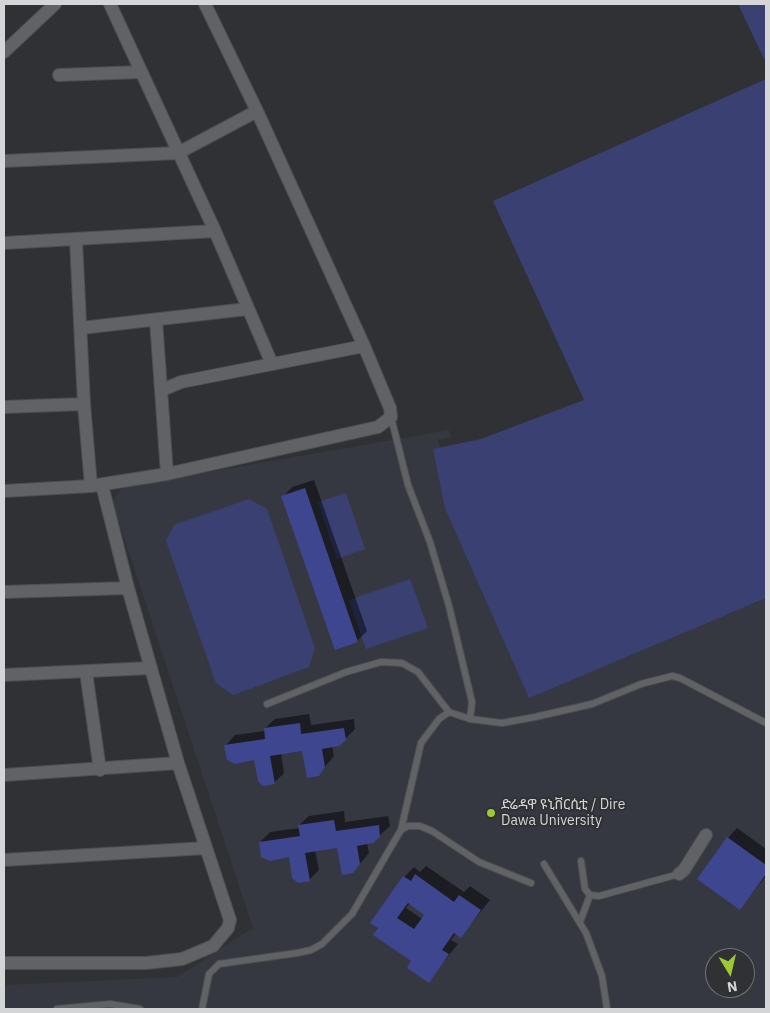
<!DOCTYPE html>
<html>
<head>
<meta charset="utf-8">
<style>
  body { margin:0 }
  #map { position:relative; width:770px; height:1013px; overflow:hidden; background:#303134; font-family:"IBM Plex Sans",sans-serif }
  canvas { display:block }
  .frame { position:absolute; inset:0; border:5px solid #d4d5d7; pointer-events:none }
  .north { position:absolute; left:705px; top:948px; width:50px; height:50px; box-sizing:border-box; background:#303134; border:1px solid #727375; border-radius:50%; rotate:171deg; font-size:14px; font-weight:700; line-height:20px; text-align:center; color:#d4d5d7 }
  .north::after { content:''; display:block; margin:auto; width:18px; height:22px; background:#9dca30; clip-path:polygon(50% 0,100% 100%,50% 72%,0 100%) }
</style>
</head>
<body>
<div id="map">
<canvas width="770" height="1013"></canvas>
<div class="frame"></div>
<div class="north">N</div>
</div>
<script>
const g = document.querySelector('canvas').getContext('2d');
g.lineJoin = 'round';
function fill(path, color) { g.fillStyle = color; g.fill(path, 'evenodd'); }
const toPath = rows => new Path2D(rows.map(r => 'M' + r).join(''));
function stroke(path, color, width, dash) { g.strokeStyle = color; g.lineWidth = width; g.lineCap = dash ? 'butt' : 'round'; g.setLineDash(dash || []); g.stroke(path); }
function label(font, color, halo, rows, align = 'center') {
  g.font = font + ' "IBM Plex Sans","Noto Sans Ethiopic",sans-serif'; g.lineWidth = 4; g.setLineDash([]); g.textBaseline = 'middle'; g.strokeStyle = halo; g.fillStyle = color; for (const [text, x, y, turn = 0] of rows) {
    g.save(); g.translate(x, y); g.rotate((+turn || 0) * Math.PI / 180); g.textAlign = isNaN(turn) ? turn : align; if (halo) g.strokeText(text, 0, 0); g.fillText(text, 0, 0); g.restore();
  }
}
const built = toPath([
  [449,430,451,437,438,440,440,448,434,449,754,604,766,598,766,1009,4,1009,4,985,177,977,253,928,112,501,123,487],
  [715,958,745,958,745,988,715,988]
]);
const green = toPath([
  [738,4,766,4,766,63],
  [766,79,766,598,529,698,445,508,433,449,481,439,584,400,493,201],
  [346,493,365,549,337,559,318,502],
  [249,499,267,509,315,648,309,667,233,695,216,683,166,541,174,525],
  [410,579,428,628,366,649,349,600]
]);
const shadow = toPath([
  [314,480,367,631,357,641,283,497,292,487],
  [309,714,311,725,354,719,355,729,345,739,332,746,334,756,318,775,303,749,281,753,284,773,274,783,255,759,226,745,235,735,265,731,265,728,275,719],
  [344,811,345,822,388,816,390,826,373,842,367,843,369,853,353,872,338,846,315,850,319,870,309,880,290,856,260,842,270,832,300,828,299,825,309,816],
  [737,828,766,849,766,876,740,908,728,838],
  [426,866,464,892,470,886,490,900,461,936,456,933,451,940,458,944,428,981,413,961,375,934,404,877,414,867,420,872],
  [410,903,426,914,422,919,406,908]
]);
const building = toPath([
  [305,488,358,642,335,650,281,496],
  [300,723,301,734,344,728,346,740,339,746,322,749,325,767,319,776,307,778,302,751,270,756,275,784,263,786,258,781,254,760,235,764,227,760,224,745,265,739,264,728],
  [334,820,336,831,379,825,380,837,373,843,357,846,360,864,353,873,342,875,337,848,305,853,310,881,298,883,292,878,289,857,270,861,261,857,259,842,300,836,298,825],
  [727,837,766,865,766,874,740,910,697,879],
  [415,874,454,902,459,895,481,910,461,938,454,933,442,950,449,954,429,983,407,968,411,961,373,935,378,928,370,923,403,876,411,881],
  [408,903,424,915,414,929,397,918]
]);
const lane = toPath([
  [391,417,408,485,430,542,449,606,472,702,470,719,449,712,439,719,421,743,401,830],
  [267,704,346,672,381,662,402,663,418,672,449,712],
  [470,719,502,723,535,717,592,704,641,684,672,676,680,678,766,723],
  [581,861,585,889,590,895],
  [544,864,586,933,602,976,607,1009],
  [590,895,599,896,679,874],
  [580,922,590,895],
  [57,1009,110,1004,140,1009],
  [202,1009,209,974,219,964,297,953,311,950,322,944,352,914,395,840,401,830,408,826,420,826,432,831,479,862,531,883]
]);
const street = toPath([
  [110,4,215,231,272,364],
  [4,52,55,4],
  [59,75,141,72],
  [4,161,178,153,257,111],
  [76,240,84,404,91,486],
  [4,243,215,231],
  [156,320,167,474],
  [81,328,247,309],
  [162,390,181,382,364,346],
  [4,407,84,404],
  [4,491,91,486,167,474,378,427,391,417,390,408,364,346,257,111,205,4],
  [4,592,128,588],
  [86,672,100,770],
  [4,675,151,668],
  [4,775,178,763],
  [4,860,206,848],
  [679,874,684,870,706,835],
  [4,963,146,963,182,959,213,946,228,928,230,920,178,763,128,588,102,485]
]);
const markers = [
  [491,813,5,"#9dca30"]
];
const poiNames = [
  ["ድሬዳዋ ዩኒቨርሲቲ / Dire",501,805],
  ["Dawa University",501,821]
];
fill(built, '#363841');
fill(green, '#3a4172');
fill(shadow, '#0007');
fill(building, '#3e468f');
stroke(lane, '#4d4e50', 8);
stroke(street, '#4d4e50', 14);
stroke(lane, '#616265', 6);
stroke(street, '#616265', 12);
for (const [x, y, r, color] of markers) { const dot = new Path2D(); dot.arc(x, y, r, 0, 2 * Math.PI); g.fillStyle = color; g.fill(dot); stroke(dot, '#303134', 2); }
label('14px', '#d4d5d7', '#303134', poiNames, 'left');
</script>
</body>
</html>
